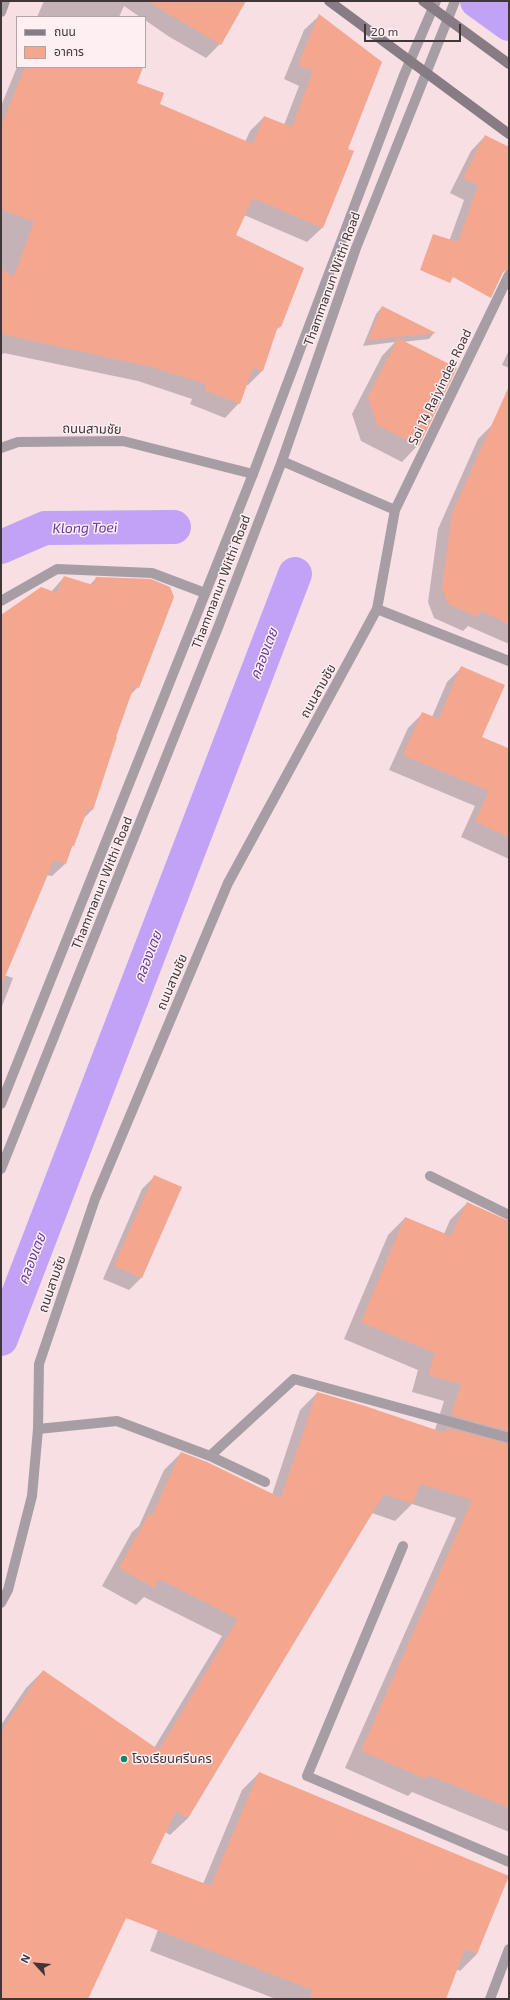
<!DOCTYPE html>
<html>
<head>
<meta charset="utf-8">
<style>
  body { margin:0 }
  #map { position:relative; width:510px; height:2000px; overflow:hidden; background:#f7dfe4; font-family:"Exo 2","Noto Sans Thai",sans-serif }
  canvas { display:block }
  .frame { position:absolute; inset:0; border:2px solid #403638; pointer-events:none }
  .legend { position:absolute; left:16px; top:16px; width:130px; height:52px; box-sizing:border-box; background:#feeff2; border:1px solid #b2a5a8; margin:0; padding:5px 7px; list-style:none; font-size:12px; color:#403638 }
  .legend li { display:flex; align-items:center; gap:8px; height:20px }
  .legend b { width:20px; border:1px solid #b2a5a8 }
  .north { position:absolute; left:16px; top:1944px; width:40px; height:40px; -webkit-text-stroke:3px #feeff2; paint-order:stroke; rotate:297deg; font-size:11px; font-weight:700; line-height:16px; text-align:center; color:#403638 }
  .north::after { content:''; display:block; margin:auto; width:14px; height:18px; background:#403638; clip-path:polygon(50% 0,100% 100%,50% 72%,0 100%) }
  .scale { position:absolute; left:364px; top:24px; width:97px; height:18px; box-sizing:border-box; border:2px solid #403638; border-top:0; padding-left:5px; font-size:12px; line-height:14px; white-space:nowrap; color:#403638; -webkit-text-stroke:3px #feeff2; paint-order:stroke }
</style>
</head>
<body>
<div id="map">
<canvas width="510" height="2000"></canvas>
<div class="frame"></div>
<ul class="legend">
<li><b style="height:5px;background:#877c84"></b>ถนน</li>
<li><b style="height:11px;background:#f4a68e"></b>อาคาร</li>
</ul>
<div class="north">N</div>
<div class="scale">20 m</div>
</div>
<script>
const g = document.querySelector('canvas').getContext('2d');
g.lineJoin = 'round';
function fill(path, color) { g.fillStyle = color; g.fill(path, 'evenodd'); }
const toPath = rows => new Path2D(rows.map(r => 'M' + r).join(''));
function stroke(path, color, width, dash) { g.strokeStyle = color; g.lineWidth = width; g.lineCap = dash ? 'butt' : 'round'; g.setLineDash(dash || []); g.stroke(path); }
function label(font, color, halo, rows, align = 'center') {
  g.font = font + ' "Exo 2","Noto Sans Thai",sans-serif'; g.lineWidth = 3; g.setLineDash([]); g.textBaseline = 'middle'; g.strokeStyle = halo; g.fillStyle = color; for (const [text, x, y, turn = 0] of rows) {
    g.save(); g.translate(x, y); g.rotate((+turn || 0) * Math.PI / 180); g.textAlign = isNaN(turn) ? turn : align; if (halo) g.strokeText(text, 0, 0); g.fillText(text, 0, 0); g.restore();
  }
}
const shadow = toPath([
  [44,1,245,1,220,44,206,58,168,36,145,20,145,17,140,17,124,6,119,17,37,17],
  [319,16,347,150,353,152,322,228,307,242,244,215,235,236,303,269,280,327,275,331,262,371,248,385,246,385,239,403,225,418,190,404,192,399,138,381,4,353,1,355,1,106,17,67,139,67,136,84,159,105,245,142,250,131,264,117,284,125,299,86,284,79,304,30],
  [485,136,509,148,509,272,446,250,464,200,450,193,471,151],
  [382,307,434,333,429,339,402,342,418,445,402,462,361,441,352,414,382,356,395,342,363,346,376,314],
  [509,350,509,368,502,365],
  [492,425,509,429,509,644,468,626,463,631,434,618,428,602,438,529,478,439],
  [64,577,90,585,96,578,138,687,129,696,114,737,116,738,92,810,83,819,65,864,52,876,46,875,4,975,13,978,1,1009,1,616,41,588,51,592],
  [462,667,481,738,509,768,509,859,461,837,475,806,389,770,408,728,423,713,432,717,447,682],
  [154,1177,141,1278,129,1290,103,1279,142,1189],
  [467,1203,509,1222,509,1832,412,1792,408,1796,345,1768,456,1518,412,1504,395,1521,372,1513,188,1818,170,1835,165,1832,87,1999,1,1999,1,1725,26,1688,43,1671,154,1748,222,1636,144,1597,136,1605,102,1586,132,1532,139,1526,164,1470,181,1453,272,1495,300,1410,317,1393,435,1430,444,1401,412,1392,418,1370,344,1339,388,1235,405,1218,444,1234,450,1220],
  [259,1773,477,1954,460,1971,456,1969,445,1999,276,1999,150,1951,171,1895,203,1884,242,1790]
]);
const canal = toPath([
  [477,1,509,24],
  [1,547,45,528,174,527],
  [1,1339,295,574]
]);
const building = toPath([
  [147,1,246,1,221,45],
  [319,14,382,62,348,149,354,151,323,228,253,198,236,235,304,268,281,327,278,326,263,371,253,368,240,404,204,390,206,384,152,367,1,334,1,269,14,276,34,222,1,209,1,126,25,67,143,67,137,83,164,93,160,104,253,144,264,116,292,127,313,71,298,65],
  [485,135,509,147,509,269,503,272,491,298,453,277,450,283,420,270,433,234,458,242,478,185,463,178],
  [382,306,436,333,368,340],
  [398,338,457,368,419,446,377,425,368,397],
  [509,386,509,624,481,611,478,617,448,604,442,588,452,514],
  [64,576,93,585,96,577,151,579,170,587,174,597,139,688,134,686,116,737,117,737,93,810,88,808,74,846,72,846,66,864,54,860,2,984,1,615,41,587,57,593],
  [461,666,505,685,482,737,508,748,509,746,509,837,475,822,489,791,403,755,422,712,439,719],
  [154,1175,182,1187,142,1278,114,1266],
  [467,1202,509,1221,509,1431,451,1415,461,1384,428,1375,435,1353,361,1322,405,1217,451,1236],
  [317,1392,362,1405,445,1433,447,1428,509,1444,509,1808,428,1775,426,1779,361,1751,472,1500,420,1484,413,1504,384,1494,188,1818,176,1811,151,1863,211,1886,259,1772,509,1876,477,1954,465,1949,446,1999,309,1999,313,1990,126,1918,88,1999,1,1999,1,1732,43,1670,159,1750,238,1619,159,1579,154,1588,119,1568,149,1514,152,1516,181,1452,207,1462,281,1498]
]);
const service = toPath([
  [1,12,5,1]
]);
const minor = toPath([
  [1,448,18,442,123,441,253,474],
  [395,510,509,275],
  [1,601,57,569,152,573,205,593],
  [377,609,509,661],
  [430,1176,509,1215],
  [38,1429,117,1421,210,1456,265,1482],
  [210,1456,294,1379,509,1438],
  [403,1546,307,1776,509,1862],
  [1,1603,8,1590,32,1496,38,1429,39,1364,95,1199,228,883,377,609,395,510,282,461]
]);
const tertiary = toPath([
  [1,1104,253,474,404,75,436,1],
  [1,1169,219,625,282,461,356,248,455,1],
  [490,1999,509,1949]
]);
const secondary = toPath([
  [329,1,509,134],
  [423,1,509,64]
]);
const markers = [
  [124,1759,4,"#128564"]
];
const streetNames = [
  ["Thammanun Withi Road",332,279,-70],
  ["Soi 14 Rajyindee Road",440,387,-64],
  ["ถนนสามชัย",92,429,1],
  ["Thammanun Withi Road",221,582,-69],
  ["ถนนสามชัย",318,691,-61],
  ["Thammanun Withi Road",102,883,-68],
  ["ถนนสามชัย",172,982,-67],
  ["ถนนสามชัย",52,1284,-71]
];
const poiNames = [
  ["โรงเรียนศรีนคร",132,1759]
];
const waterNames = [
  ["Klong Toei",85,528,-1],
  ["คลองเตย",264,654,-69],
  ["คลองเตย",148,957,-69],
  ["คลองเตย",32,1259,-69]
];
fill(shadow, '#0003');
stroke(canal, '#c2a2f7', 34);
fill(building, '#f4a68e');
stroke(service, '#a69ea4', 10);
stroke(minor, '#a69ea4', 10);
stroke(tertiary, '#a69ea4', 10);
stroke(secondary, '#877c84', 10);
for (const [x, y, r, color] of markers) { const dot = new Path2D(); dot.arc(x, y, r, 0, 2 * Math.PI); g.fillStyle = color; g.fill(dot); stroke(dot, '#feeff2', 1.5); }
label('13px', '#403638', '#feeff2', streetNames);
label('13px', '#403638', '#feeff2', poiNames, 'left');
label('italic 14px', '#653a9c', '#feeff2', waterNames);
</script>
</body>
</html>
